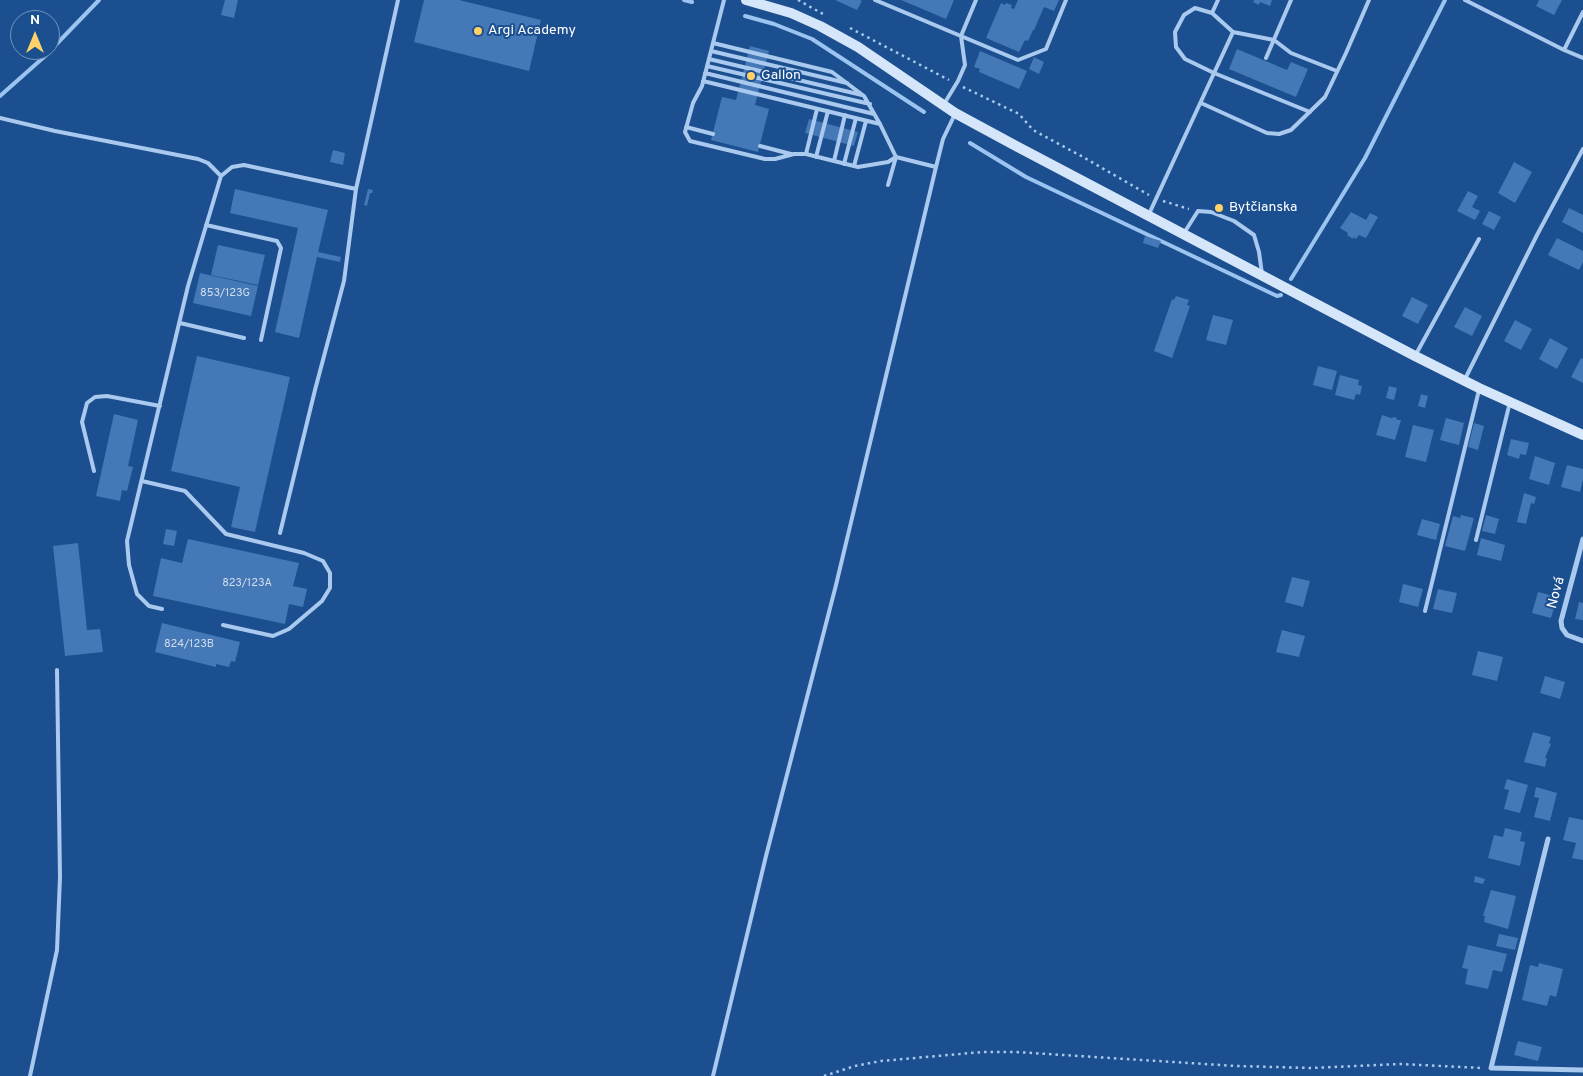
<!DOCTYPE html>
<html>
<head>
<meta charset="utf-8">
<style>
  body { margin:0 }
  #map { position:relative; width:1583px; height:1076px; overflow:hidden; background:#1b4f8f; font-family:Overpass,sans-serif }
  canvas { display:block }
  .north { position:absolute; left:10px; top:10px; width:50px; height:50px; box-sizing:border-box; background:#1b4f8f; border:1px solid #7695bc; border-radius:50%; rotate:0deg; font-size:14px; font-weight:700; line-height:20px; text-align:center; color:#fff }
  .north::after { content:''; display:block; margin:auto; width:18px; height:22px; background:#ffd166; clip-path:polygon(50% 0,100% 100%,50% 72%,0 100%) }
</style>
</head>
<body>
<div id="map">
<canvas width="1583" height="1076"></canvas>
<div class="north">N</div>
</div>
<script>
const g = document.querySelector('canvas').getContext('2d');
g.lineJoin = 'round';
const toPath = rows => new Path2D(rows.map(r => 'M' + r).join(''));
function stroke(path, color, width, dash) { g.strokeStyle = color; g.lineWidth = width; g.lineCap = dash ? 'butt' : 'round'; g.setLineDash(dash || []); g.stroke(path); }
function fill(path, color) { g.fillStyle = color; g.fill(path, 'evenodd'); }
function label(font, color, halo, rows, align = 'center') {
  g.font = font + ' Overpass,sans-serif'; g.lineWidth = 4; g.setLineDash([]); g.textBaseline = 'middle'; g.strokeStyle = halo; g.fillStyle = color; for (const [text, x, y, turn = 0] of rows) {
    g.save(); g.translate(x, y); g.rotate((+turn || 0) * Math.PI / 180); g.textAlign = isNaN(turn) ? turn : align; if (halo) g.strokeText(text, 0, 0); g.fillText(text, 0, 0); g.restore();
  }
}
const stream = toPath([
  [684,0,692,2],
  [745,16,774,24,812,39,924,112],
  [0,96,44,57,99,0],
  [970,143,1026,177,1277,296,1281,295],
  [1291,279,1365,158,1445,0]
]);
const building = toPath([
  [225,0,238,0,234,18,221,15],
  [424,0,459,0,541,20,529,71,414,42],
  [835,0,860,0,862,1,857,10],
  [901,0,954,0,946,19],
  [1018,0,1059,0,1054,11,1044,7,1034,30,1033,30,1028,41,1025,40,1019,52,986,38,1001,3,1005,5,1006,3,1012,5,1011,8,1014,9],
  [1254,0,1272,0,1270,6,1260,2,1259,5,1253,2],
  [1539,0,1562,0,1554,15,1536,6],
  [750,46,769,51,755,105,769,109,758,152,711,140,722,97,736,100],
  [1237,49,1287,70,1291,62,1308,69,1296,97,1229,69],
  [980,51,1027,71,1019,89,979,72,980,69,974,67],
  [1034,57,1044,62,1039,74,1029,69],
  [809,119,858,132,854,146,805,133],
  [333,150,345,153,343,165,330,162],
  [1514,162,1532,172,1515,203,1498,193],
  [235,189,328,210,318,252,341,257,340,262,317,257,299,338,275,332,298,228,230,213],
  [368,189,373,190,372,193,370,193,367,206,364,205],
  [1468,191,1478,196,1472,207,1480,211,1475,220,1457,211],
  [1569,208,1583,215,1583,233,1562,222],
  [1489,211,1501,217,1494,230,1482,224],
  [1351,212,1366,220,1370,213,1378,217,1366,238,1359,235,1356,239,1354,237,1353,239,1347,235,1348,233,1340,228],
  [1145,236,1161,241,1158,248,1143,243],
  [1557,238,1583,251,1583,262,1579,270,1548,255],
  [218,245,265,255,258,285,211,275],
  [200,273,258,286,251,316,193,303],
  [1176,296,1189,300,1187,305,1190,306,1172,358,1154,351,1172,299,1174,300],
  [1412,297,1428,305,1418,324,1402,316],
  [1465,307,1482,316,1472,336,1454,327],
  [1213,315,1233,320,1226,345,1206,340],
  [1515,320,1532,329,1521,350,1504,341],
  [1550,338,1568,348,1557,369,1539,359],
  [197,356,290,377,255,532,231,527,240,487,171,471],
  [1581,358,1583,359,1583,383,1571,377],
  [1318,366,1337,371,1332,390,1313,385],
  [1340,375,1359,380,1358,385,1362,386,1360,395,1356,394,1354,400,1335,395],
  [1389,386,1397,388,1394,400,1386,398],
  [1421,394,1428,396,1425,408,1418,406],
  [114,414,138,420,128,466,133,467,127,491,122,490,120,501,96,496],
  [1382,415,1391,418,1396,417,1397,420,1401,420,1395,440,1376,435],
  [1446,418,1464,423,1459,445,1440,440],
  [1474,423,1484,426,1478,450,1468,447],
  [1413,425,1434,430,1426,462,1405,457],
  [1511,439,1529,443,1526,455,1520,454,1519,459,1507,455],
  [1535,456,1555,463,1549,485,1529,479],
  [1567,465,1583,469,1583,479,1580,492,1561,487],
  [1524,493,1536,497,1534,504,1531,503,1526,524,1517,522],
  [1461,515,1474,518,1465,551,1445,546,1453,516,1460,518],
  [1486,515,1499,519,1495,534,1482,531],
  [1422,519,1440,524,1436,540,1417,535],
  [166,529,177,531,174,546,163,544],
  [1481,538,1505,545,1501,561,1477,555],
  [188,539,299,563,293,586,307,589,303,607,289,604,285,624,153,596,161,558,182,563],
  [78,543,87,630,100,629,103,652,65,656,53,546],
  [1292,577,1310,581,1303,607,1285,602],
  [1403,584,1423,589,1418,607,1399,602],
  [1438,589,1457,593,1452,613,1433,609],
  [1538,592,1557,597,1551,618,1532,613],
  [1579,602,1583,603,1583,620,1575,619],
  [162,623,240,642,235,662,231,661,229,667,216,664,216,667,155,652],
  [1282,630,1305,636,1299,657,1276,652],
  [1478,651,1503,657,1497,681,1472,675],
  [1545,676,1565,682,1560,699,1540,693],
  [1533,732,1551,737,1549,743,1551,744,1545,758,1547,758,1545,767,1524,762],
  [1507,779,1528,785,1520,813,1504,809,1509,790,1504,789],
  [1536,787,1557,793,1550,821,1534,817,1539,798,1534,797],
  [1569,817,1583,820,1583,860,1572,858,1576,843,1563,840],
  [1505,828,1522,832,1520,841,1525,842,1520,866,1488,858,1494,835,1503,837],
  [1475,876,1485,879,1483,884,1474,882],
  [1491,890,1516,896,1508,929,1484,922,1485,916,1483,916],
  [1499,934,1518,938,1515,950,1496,946],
  [1468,945,1507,954,1502,972,1493,970,1488,989,1465,984,1468,969,1462,968],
  [1539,963,1563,969,1556,997,1550,995,1547,1006,1522,1000,1530,965,1538,967],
  [1518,1041,1542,1047,1538,1061,1514,1055]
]);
const path = toPath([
  [798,0,823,14],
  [850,28,949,80],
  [963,87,1019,114,1033,130,1083,157,1149,195],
  [1163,201,1189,209],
  [824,1076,855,1066,881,1061,982,1052,1016,1052,1236,1066,1312,1068,1400,1064,1482,1068]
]);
const service = toPath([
  [724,0,702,86,693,103,685,132,690,141,765,159,775,159,794,154,806,154,858,167,888,162,896,157,936,167],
  [875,0,1018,60,1046,49,1066,0],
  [1465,0,1564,50,1583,58],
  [1212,13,1218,0],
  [713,43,832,72,864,96,880,124,896,157,888,185],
  [1564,50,1583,12],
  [711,51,847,83],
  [1266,58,1291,0],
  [709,59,862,95],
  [707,66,870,104],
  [705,73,874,114],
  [703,81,880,124],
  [1201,103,1267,133,1279,134,1291,130,1325,97,1346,53,1369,0],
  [944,104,958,81,965,65,961,36,976,0],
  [1310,112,1214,73,1185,59,1176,47,1175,32,1184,15,1195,8,1212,13,1233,32,1274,40,1291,53,1337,71],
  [0,118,55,131,198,159,208,163,221,176],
  [686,127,713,134],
  [760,146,791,154],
  [806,154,817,109],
  [816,157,828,111],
  [834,161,845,115],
  [844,164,856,118],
  [854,166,866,121],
  [1149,214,1233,32],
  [206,225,277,241,281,248,261,340],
  [1184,233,1198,211,1211,212,1234,221,1254,235,1259,252,1262,274],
  [180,323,244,338],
  [1415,356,1479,239],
  [1465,379,1537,235,1583,149],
  [94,471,82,422,87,403,95,397,107,396,160,406],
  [142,481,185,491,226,534,304,553,323,561,330,573,330,588,322,601,289,629,273,636,223,625],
  [280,533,315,390,344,281,356,189,398,0],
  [1476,540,1510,402],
  [162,609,149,606,137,594,129,565,127,541,188,286,221,176,232,167,244,165,356,189],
  [1425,611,1479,390],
  [30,1076,57,950,60,877,57,670],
  [713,1076,766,856,836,585,936,167,943,139,955,114]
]);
const minor = toPath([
  [1583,539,1561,621,1562,628,1567,635,1583,641],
  [1548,839,1491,1068,1583,1070]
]);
const secondary = toPath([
  [746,0,791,13,820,26,858,47,955,113,1016,146,1415,356,1479,388,1583,435]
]);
const markers = [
  [478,31,5,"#ffd166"],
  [751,76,5,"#ffd166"],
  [1219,208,5,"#ffd166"]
];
const numberNames = [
  ["853/123G",225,294],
  ["823/123A",247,584],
  ["824/123B",189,645]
];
const poiNames = [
  ["Argi Academy",488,31],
  ["Gallon",761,76],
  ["Bytčianska",1229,208]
];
const streetNames = [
  ["Nová",1557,593,-75]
];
stroke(stream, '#9cc4f0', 4);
fill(building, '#4478b7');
stroke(path, '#a9c9ee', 2.5, [2.5, 4]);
stroke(service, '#a9c9ee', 4);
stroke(minor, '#a9c9ee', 5);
stroke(secondary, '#d6e6fa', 10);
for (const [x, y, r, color] of markers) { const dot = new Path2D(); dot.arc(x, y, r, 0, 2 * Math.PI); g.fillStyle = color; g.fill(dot); stroke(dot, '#1b4f8f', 2); }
label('11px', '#d0dded', null, numberNames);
label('14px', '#fff', '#1b4f8f', poiNames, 'left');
label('14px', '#fff', '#1b4f8f', streetNames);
</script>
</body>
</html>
